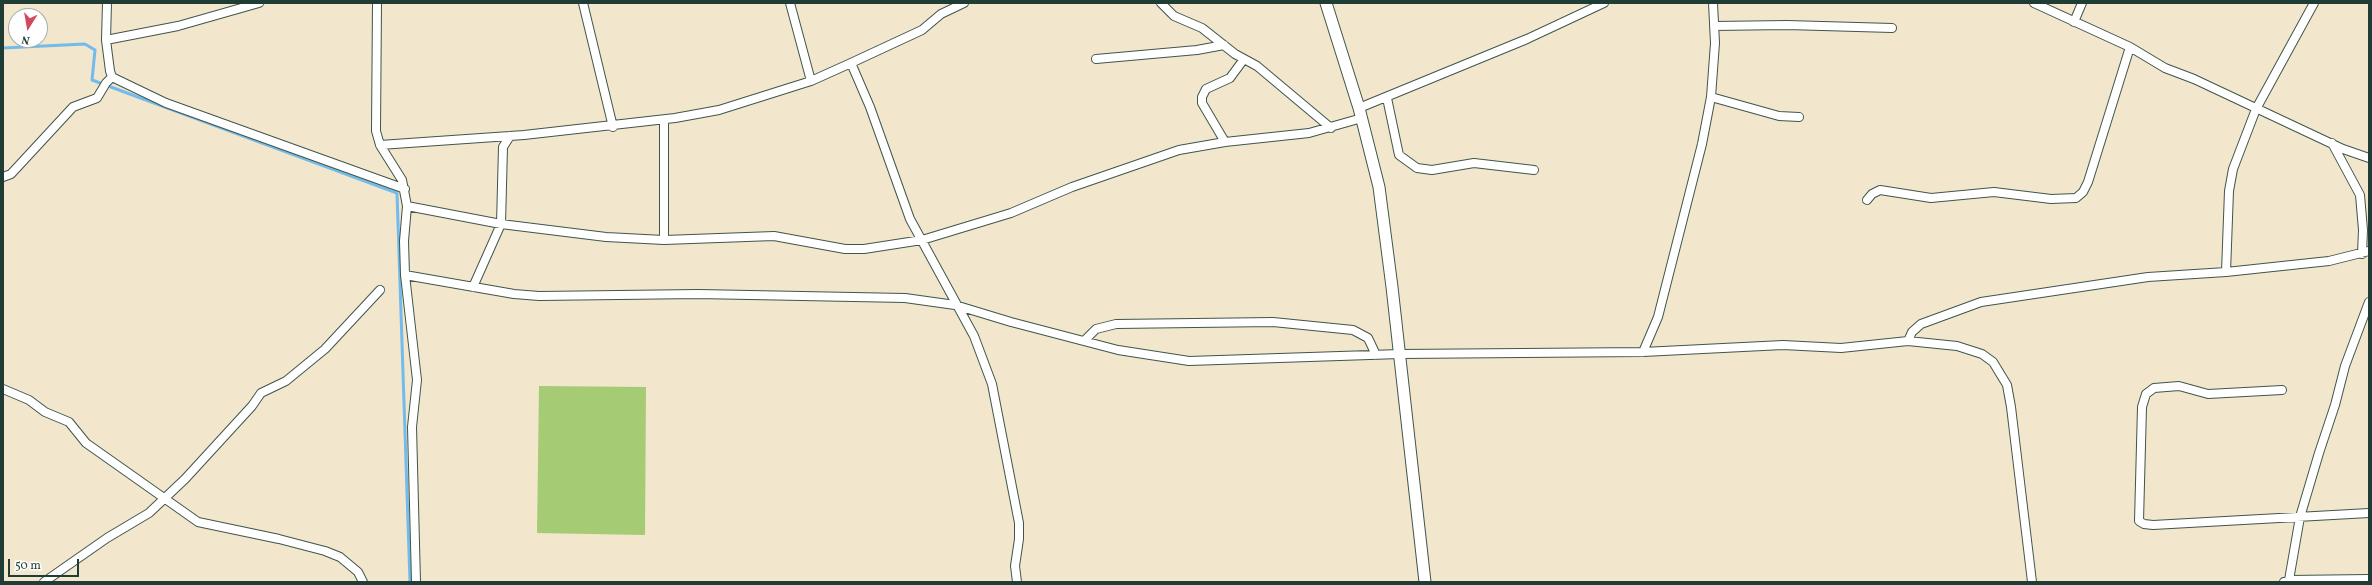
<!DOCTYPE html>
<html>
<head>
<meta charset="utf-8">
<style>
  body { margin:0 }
  #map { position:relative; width:2372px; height:585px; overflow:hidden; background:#f2e6cd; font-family:Vollkorn,serif }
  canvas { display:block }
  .frame { position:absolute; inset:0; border:4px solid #1f3d34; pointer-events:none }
  .north { position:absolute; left:8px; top:8px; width:40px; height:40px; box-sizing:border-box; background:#fff; border:1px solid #a5b1ae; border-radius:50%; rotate:191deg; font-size:11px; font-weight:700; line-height:16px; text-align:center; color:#1f3d34 }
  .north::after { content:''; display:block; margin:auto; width:14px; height:18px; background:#d1495b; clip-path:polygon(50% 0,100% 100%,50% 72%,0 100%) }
  .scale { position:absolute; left:8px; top:559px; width:71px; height:18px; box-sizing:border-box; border:2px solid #1f3d34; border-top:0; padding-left:5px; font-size:12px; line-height:14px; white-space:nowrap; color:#1f3d34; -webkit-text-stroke:3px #fff; paint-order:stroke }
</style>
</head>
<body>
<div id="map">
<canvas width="2372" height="585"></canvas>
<div class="frame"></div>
<div class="north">N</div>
<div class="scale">50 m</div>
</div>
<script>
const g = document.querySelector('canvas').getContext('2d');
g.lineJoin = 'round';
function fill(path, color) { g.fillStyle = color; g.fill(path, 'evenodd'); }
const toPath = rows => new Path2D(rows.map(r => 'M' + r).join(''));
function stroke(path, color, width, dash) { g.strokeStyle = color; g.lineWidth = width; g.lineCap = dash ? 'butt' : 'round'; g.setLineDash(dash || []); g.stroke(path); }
const green = toPath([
  [539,386,646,387,645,535,537,533]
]);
const stream = toPath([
  [3,48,85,44,95,50,92,80,397,193,410,582]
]);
const street = toPath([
  [107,3,106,40,110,71,112,77,116,79,166,103,405,189],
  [377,3,376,131,380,145,402,180,407,206,404,241,405,275,417,380,412,427,416,582],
  [583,3,613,127],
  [790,3,811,81],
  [964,3,941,14,922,30,851,63,870,107,910,219,974,336,992,384,1019,523,1019,539,1015,566,1017,582],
  [1161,3,1174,16,1202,28,1235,54,1257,66,1331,128],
  [2034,3,2130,47,2165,68,2194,79,2343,149,2369,158],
  [2074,22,2082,3],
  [1714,26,1787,25,1892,28],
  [106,40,178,26,259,3],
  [1096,59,1197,50,1224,45],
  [1711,97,1779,116,1799,117],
  [1387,98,1399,155,1417,168,1432,170,1474,163,1534,170],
  [1359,108,1527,39,1604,3],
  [664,120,664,240],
  [1225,142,1202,103,1202,97,1206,89,1230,78,1244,59],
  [2332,143,2360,195,2363,230,2362,254],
  [380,145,524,135,675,118,719,110,811,81,851,63],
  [3,177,11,174,73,107,97,98,106,83,112,77],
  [1867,200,1872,194,1880,190,1931,198,1994,192,2051,199,2076,198,2083,192,2088,182,2130,47],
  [407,206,501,224,606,237,664,240,774,236,845,249,864,249,922,240,1011,213,1072,187,1179,150,1225,142,1309,133,1362,118],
  [2226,272,2229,191,2233,169,2256,109,2314,3],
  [405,275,514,294,539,296,698,294,905,298,955,305,1011,322,1118,350,1189,361,1400,354,1643,352,1783,345,1841,348,1908,341,1957,346,1982,354,1993,362,2007,385,2011,407,2032,582],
  [473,287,501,224,503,147,510,136],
  [1085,340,1096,329,1116,324,1273,322,1353,330,1368,338,1376,355],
  [1908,341,1912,332,1921,324,1981,302,2148,277,2226,272,2329,261,2369,251],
  [1643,352,1658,317,1702,144,1711,97,1715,43,1713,3],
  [3,389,29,400,45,412,69,422,86,443,198,522,279,539,325,551,340,557,358,572,363,582],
  [2282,390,2208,394,2179,386,2154,388,2146,394,2142,407,2139,521,2144,524,2153,525,2369,513],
  [2289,580,2300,517,2319,453,2335,405,2345,366,2369,302],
  [44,582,107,538,149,513,185,479,252,406,261,393,286,381,325,349,380,290],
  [2284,582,2289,580,2369,579]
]);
const secondary = toPath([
  [1326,3,1359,108,1379,187,1392,287,1425,582]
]);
fill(green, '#a5cb75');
stroke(stream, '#73bbeb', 3);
stroke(street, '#3f564b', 10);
stroke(secondary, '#3f564b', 13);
stroke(street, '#fff', 8);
stroke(secondary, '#fff', 11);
</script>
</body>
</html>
